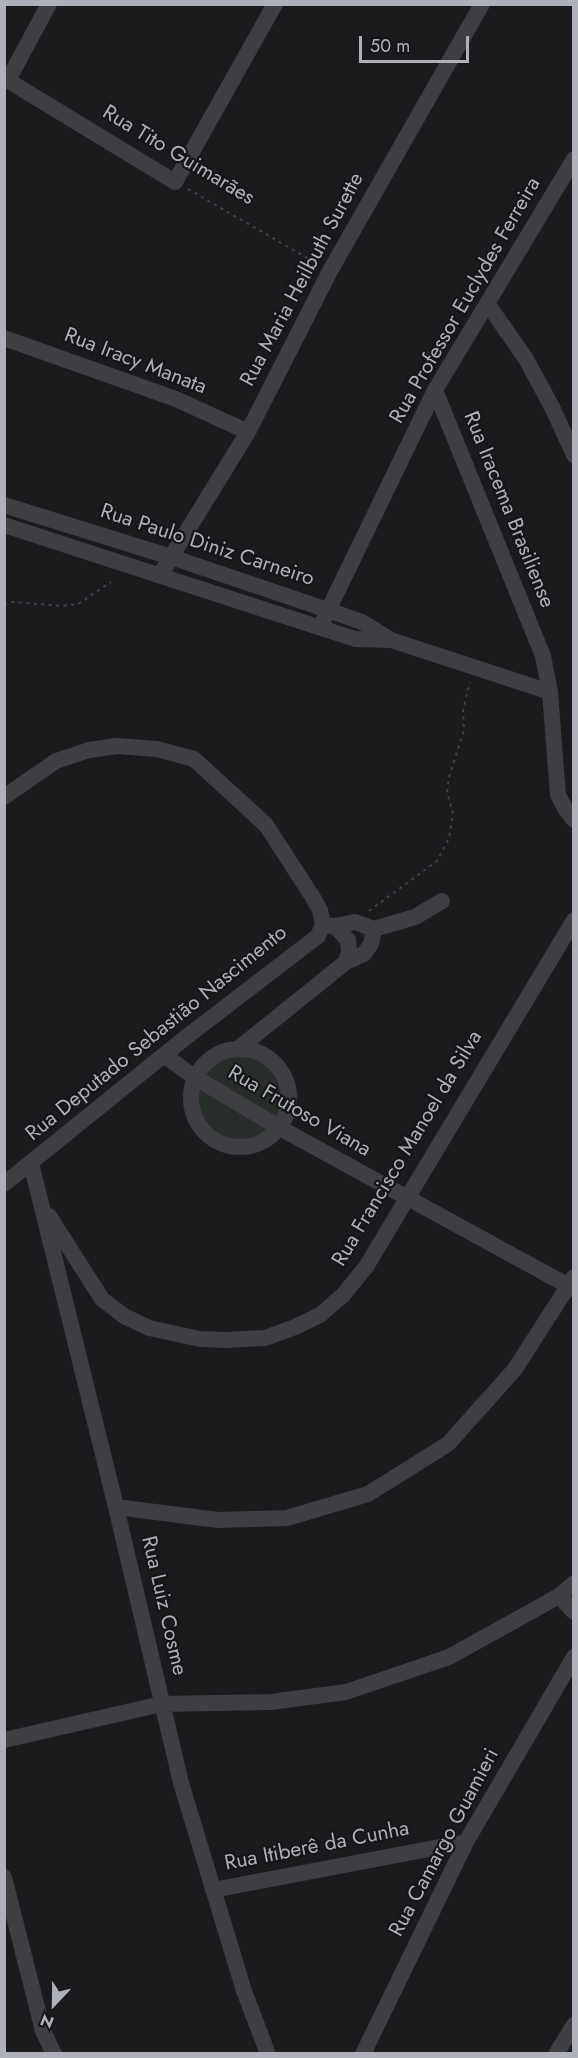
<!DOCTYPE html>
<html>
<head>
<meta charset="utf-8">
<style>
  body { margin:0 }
  #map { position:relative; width:578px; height:2058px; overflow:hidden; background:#1b1b1d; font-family:Jost,sans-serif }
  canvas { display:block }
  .frame { position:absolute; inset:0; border:6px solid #afb1ba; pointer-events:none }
  .north { position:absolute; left:24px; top:1974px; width:60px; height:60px; -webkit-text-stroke:4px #161618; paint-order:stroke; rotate:202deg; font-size:16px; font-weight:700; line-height:24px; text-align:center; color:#afb1ba }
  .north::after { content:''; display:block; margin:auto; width:21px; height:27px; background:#afb1ba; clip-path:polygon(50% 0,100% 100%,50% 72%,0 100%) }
  .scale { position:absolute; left:359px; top:36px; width:110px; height:27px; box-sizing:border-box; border:3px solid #afb1ba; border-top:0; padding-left:8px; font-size:18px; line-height:21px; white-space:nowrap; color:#afb1ba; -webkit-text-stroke:4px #161618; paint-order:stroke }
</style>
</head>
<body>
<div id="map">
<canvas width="578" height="2058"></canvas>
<div class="frame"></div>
<div class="north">N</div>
<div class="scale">50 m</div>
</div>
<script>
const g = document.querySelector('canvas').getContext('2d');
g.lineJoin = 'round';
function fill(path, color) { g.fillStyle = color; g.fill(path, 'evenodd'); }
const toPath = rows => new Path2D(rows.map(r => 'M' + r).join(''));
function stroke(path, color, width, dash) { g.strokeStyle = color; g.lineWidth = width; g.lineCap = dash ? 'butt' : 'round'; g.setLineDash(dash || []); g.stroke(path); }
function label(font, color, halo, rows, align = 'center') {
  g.font = font + ' Jost,sans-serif'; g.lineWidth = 4.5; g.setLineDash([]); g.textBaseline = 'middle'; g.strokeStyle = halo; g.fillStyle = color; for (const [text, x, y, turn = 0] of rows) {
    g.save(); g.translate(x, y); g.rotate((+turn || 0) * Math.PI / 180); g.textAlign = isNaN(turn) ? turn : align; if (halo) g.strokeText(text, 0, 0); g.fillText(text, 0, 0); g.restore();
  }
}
const green = toPath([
  '191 1098a49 49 0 1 1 98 0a49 49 0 1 1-98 0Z'
]);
const path = toPath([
  [188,189,316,263],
  [4,604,13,602,61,606,78,604,111,582],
  [369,911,437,861,449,838,453,814,447,792,449,777,464,730,463,710,470,682]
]);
const minor = toPath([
  [4,78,175,182,275,4],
  [8,80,49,4],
  [487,303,526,359,552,407,574,455],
  [4,338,176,399,248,432],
  [435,390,543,656,550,692,558,795,566,810,574,820],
  [4,505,171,557,328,610,362,622,391,640,550,692],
  [4,525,355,639,391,640],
  [160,575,248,432,330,271,482,4],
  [320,627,435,390,574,159],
  [4,797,56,761,89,750,117,746,157,749,194,759,266,825,312,896,320,910,323,925,318,936,185,1038,4,1184],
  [323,925,335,926,348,940,349,952,346,962],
  [335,926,355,922,374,929],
  [239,1048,346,962,364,954,371,944,374,929,415,917,442,901],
  '191 1098a49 49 0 1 1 98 0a49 49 0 1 1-98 0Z',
  [164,1055,194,1077,280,1128,574,1289],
  [31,1163,116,1507,181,1783,244,1991,268,2054],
  [49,1216,102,1299,124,1316,149,1328,200,1339,226,1340,265,1338,295,1327,320,1315,343,1295,366,1267,574,920],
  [116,1507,218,1520,287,1518,368,1494,448,1444,515,1369,574,1277],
  [559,1596,574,1612],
  [4,1740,162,1704,271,1702,346,1692,449,1657,559,1596,574,1583],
  [4,1877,43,2031,54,2054],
  [213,1890,466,1842],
  [363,2054,466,1842,574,1657],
  [556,2054,574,2025]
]);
const streetNames = [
  ["Rua Tito Guimarães",178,156,31],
  ["Rua Maria Heilbuth Surette",303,280,-62],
  ["Rua Professor Euclydes Ferreira",466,301,-60],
  ["Rua Iracy Manata",135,362,21],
  ["Rua Iracema Brasiliense",508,510,68],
  ["Rua Paulo Diniz Carneiro",207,546,18],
  ["Rua Deputado Sebastião Nascimento",157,1034,-39],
  ["Rua Frutoso Viana",299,1112,30],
  ["Rua Francisco Manoel da Silva",408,1149,-59],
  ["Rua Luiz Cosme",163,1606,77],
  ["Rua Camargo Guamieri",445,1843,-62],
  ["Rua Itiberê da Cunha",317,1847,-11]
];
fill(green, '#272e29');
stroke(path, '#424348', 2, [3, 4.5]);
stroke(minor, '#3e3e43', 16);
label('21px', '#afb1ba', '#161618', streetNames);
</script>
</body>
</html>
